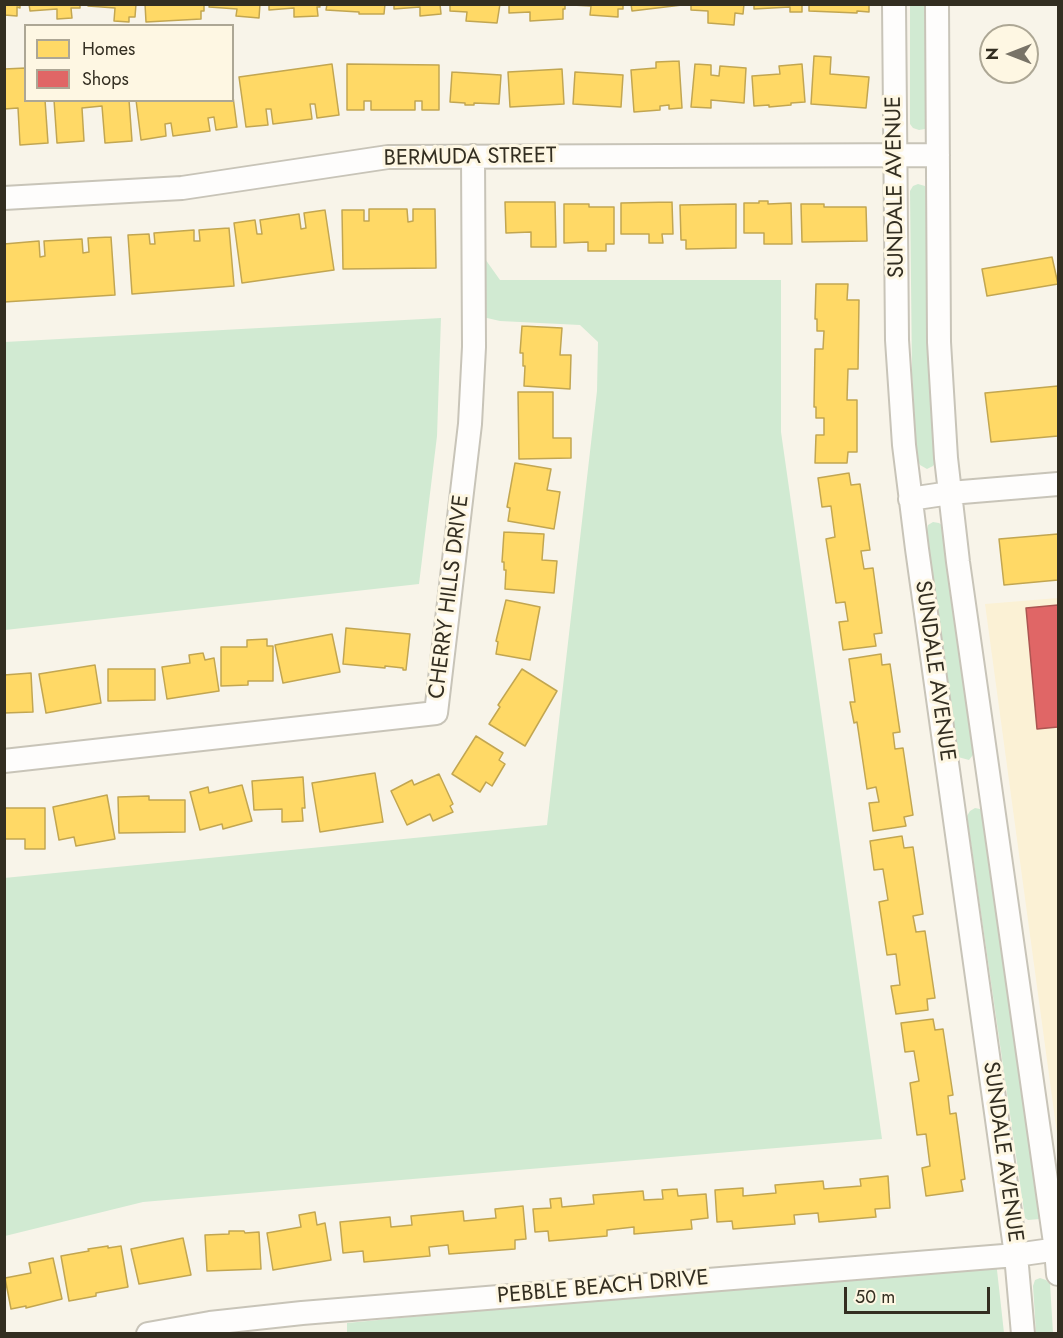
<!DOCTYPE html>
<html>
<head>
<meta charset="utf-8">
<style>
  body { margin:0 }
  #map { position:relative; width:1063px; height:1338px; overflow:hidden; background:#f8f4e9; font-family:Jost,sans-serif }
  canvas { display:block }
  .frame { position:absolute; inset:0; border:6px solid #332e21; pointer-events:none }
  .legend { position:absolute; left:24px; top:24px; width:210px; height:78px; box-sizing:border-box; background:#fef7e3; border:2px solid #ada795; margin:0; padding:8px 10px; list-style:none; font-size:18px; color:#332e21 }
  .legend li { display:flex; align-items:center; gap:12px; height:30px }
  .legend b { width:30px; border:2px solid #ada795 }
  .north { position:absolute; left:979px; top:24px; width:60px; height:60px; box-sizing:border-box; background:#fef7e3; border:2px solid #ada795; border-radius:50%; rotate:270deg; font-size:16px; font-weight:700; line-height:24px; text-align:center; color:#332e21 }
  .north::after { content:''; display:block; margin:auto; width:21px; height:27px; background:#787367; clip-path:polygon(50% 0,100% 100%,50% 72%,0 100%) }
  .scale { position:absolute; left:844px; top:1287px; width:146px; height:27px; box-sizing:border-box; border:3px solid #332e21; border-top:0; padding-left:8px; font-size:18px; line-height:21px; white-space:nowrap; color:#332e21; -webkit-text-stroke:4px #fef7e3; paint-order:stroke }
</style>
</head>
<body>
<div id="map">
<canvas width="1063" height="1338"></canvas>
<div class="frame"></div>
<ul class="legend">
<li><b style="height:16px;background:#ffd966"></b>Homes</li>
<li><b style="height:16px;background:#e06666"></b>Shops</li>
</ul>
<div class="north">N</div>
<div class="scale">50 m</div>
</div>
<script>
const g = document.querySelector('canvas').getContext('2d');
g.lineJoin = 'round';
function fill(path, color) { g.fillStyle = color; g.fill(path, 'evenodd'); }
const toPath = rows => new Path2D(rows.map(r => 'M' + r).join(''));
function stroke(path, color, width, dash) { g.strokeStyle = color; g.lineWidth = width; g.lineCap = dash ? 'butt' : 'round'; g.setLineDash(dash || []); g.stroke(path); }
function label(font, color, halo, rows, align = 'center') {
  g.font = font + ' Jost,sans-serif'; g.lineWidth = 6; g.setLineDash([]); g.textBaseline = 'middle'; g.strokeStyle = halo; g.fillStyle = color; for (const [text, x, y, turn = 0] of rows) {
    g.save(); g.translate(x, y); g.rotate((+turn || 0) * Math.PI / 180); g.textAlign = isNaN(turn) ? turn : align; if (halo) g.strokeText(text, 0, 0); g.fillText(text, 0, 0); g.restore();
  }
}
const built = toPath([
  [1058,598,1058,1141,985,604]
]);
const green = toPath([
  [910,5,928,5,929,123,925,129,919,130,913,128,910,124],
  [918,184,925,186,928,192,928,322,933,431,936,462,933,466,927,469,920,465,917,459,912,375,910,191,913,186],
  [473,242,500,280,781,280,781,432,882,1139,143,1202,5,1236,4,878,547,825,597,391,598,342,580,325,500,321,474,315],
  [441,318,437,436,419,584,5,630,5,342],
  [933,522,939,523,943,526,976,751,969,760,958,757,941,644,927,530,928,525],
  [975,808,980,809,984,813,1043,1216,1040,1219,1028,1220,1025,1218,967,816,970,811],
  [996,1261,1004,1333,347,1334,347,1323],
  [1040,1278,1046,1280,1050,1284,1053,1333,1036,1333,1033,1286,1035,1280]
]);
const homes = toPath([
  [4,4,20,4,20,8,17,7,17,16,4,15,4,4],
  [29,4,80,4,80,8,71,8,72,18,57,19,57,9,30,11,29,4],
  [88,4,136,4,135,17,129,17,129,22,114,21,115,8,88,6,88,4],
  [145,4,204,4,204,11,201,11,201,19,146,22,145,4],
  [210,4,260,4,259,18,236,16,237,9,209,7,210,4],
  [269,4,319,4,320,7,317,7,318,16,294,17,294,8,269,10,269,4],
  [327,4,385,4,384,14,359,14,359,12,326,10,327,4],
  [394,4,440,4,441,14,420,16,420,7,394,9,394,4],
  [450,4,500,4,497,23,466,21,467,12,450,11,450,4],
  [509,4,565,4,565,9,563,9,563,19,530,21,530,12,509,13,509,4],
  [623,4,623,9,618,9,618,17,590,15,591,6,572,5,623,4],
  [631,4,682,4,682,5,632,11,631,4],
  [691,4,744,4,743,14,735,13,734,25,708,23,708,11,691,10,691,4],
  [754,4,802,4,802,12,790,12,790,7,754,9,754,4],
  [809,4,869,4,869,12,857,11,857,13,809,11,809,4],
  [814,56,831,57,830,74,869,77,866,108,811,104,814,56],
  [679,61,682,108,669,109,669,105,660,106,660,110,634,112,631,70,656,68,656,62,679,61],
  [332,64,339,115,317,118,315,104,310,104,312,119,273,124,271,109,266,109,268,125,246,127,239,77,332,64],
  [347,64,439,65,439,110,422,110,422,101,415,101,415,110,371,110,371,101,364,101,364,110,347,110,347,64],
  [695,64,711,65,711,75,719,76,720,66,746,68,744,103,711,100,711,108,691,107,695,64],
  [802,64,805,102,791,103,791,105,769,107,769,105,754,106,752,76,780,74,779,66,802,64],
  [26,68,26,100,45,100,48,143,20,145,18,108,4,109,4,69,26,68],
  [562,69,564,104,510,107,508,72,562,69],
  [452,72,501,75,499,104,474,103,474,105,465,105,465,103,450,102,452,72],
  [575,72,623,75,621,107,573,104,575,72],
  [232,89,237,127,216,130,214,117,208,118,210,131,173,136,171,123,165,124,166,136,141,140,136,100,232,100,232,89],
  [54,100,129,100,132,141,105,143,102,106,82,108,84,141,57,143,54,100],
  [759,201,768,201,768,204,791,203,792,244,764,244,764,233,744,233,744,203,759,203,759,201],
  [505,202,555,202,556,247,531,247,531,232,506,233,505,202],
  [672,202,673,234,662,234,663,243,649,243,649,234,621,234,621,203,672,202],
  [564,204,589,204,589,207,614,207,614,244,606,244,606,251,588,251,588,242,564,243,564,204],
  [736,204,736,248,686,249,686,240,681,240,680,205,736,204],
  [801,204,824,204,824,207,866,207,867,241,802,242,801,204],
  [369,209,407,209,408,222,413,221,413,209,435,209,436,268,343,269,342,210,364,210,364,221,369,221,369,209],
  [325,210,334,270,242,283,234,223,255,220,257,234,262,234,260,220,299,214,301,229,306,228,304,213,325,210],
  [229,228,234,286,132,294,128,235,149,234,150,244,155,244,154,233,194,230,194,241,200,241,199,230,229,228],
  [111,237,115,295,4,302,4,244,39,241,40,257,45,256,44,241,82,239,83,253,89,252,88,238,111,237],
  [1052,257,1058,284,987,296,982,269,1052,257],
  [816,284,848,284,847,300,859,300,858,369,848,369,847,400,857,400,857,452,848,452,847,463,815,463,816,435,824,435,824,418,816,418,816,407,814,407,815,349,823,349,824,331,817,331,817,319,815,319,816,284],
  [522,326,562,328,560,355,571,355,570,389,524,386,525,366,523,366,523,353,520,353,522,326],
  [1058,386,1058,436,991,442,985,393,1058,386],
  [518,392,553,392,553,438,571,438,571,458,519,459,518,392],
  [515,463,551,469,547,490,560,492,554,529,508,521,510,508,507,507,515,463],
  [849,473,851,485,860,484,870,550,861,551,864,569,873,568,882,633,874,634,876,646,843,650,839,622,848,621,845,602,836,603,826,539,835,537,831,506,822,507,818,478,849,473],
  [504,532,544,534,542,560,557,561,554,593,505,589,506,570,504,570,504,562,502,562,504,532],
  [1058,534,1058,580,1004,585,999,539,1058,534],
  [506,600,540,607,530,660,496,654,498,642,496,641,506,600],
  [346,628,410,634,406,670,403,670,403,668,385,666,385,668,343,664,346,628],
  [332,634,340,672,283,683,275,645,332,634],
  [267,639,267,646,273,646,273,681,248,681,248,685,221,686,221,647,247,647,247,640,267,639],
  [203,653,205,660,214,658,219,691,167,699,162,667,190,663,189,655,203,653],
  [881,654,882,665,890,664,900,732,893,733,895,749,903,748,913,815,904,817,906,826,873,831,869,803,879,802,876,787,867,789,857,722,854,723,850,702,855,702,849,659,881,654],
  [95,665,101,703,46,713,39,674,95,665],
  [108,669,155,669,155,700,108,701,108,669],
  [522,669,557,691,525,746,489,724,500,707,498,705,522,669],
  [31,673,33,712,4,713,4,675,31,673],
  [476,736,503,753,499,760,505,764,492,786,486,782,480,792,452,774,476,736],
  [375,773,383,822,320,832,312,783,375,773],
  [439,774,453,804,450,806,453,812,433,821,430,814,407,825,391,791,412,780,414,785,439,774],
  [303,777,305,808,302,808,303,821,282,822,282,809,254,810,252,781,303,777],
  [242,785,252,821,223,829,222,824,200,830,190,792,208,787,209,793,242,785],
  [107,795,115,839,76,846,74,837,59,840,53,807,107,795],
  [149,796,149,800,185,800,185,832,119,833,118,797,149,796],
  [4,808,45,808,45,849,25,849,25,839,4,839,4,808],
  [902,836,904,848,913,847,923,914,913,916,916,932,925,931,935,998,927,999,928,1010,896,1014,891,986,900,985,896,954,887,955,879,902,888,900,883,869,874,870,870,841,902,836],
  [933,1019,935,1030,943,1029,953,1095,948,1096,950,1114,956,1113,965,1179,961,1180,963,1191,926,1196,922,1168,930,1166,926,1134,917,1135,910,1083,919,1081,914,1051,905,1052,901,1023,933,1019],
  [888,1176,890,1208,875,1209,876,1217,819,1222,818,1213,794,1215,795,1224,733,1229,732,1221,717,1222,715,1190,743,1188,743,1196,776,1193,775,1185,823,1181,824,1189,861,1186,860,1179,888,1176],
  [677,1189,678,1196,706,1194,708,1218,691,1220,692,1229,634,1234,634,1227,607,1230,607,1236,549,1241,548,1231,535,1232,533,1209,551,1208,550,1199,561,1198,562,1207,594,1204,593,1195,643,1191,644,1200,663,1199,662,1190,677,1189],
  [523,1206,526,1239,515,1240,515,1249,449,1254,448,1245,429,1247,430,1256,364,1262,363,1251,343,1253,340,1222,390,1217,391,1227,412,1225,411,1216,463,1211,464,1221,496,1218,495,1209,523,1206],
  [315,1212,317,1225,325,1223,331,1260,273,1270,267,1233,301,1227,299,1215,315,1212],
  [229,1231,244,1231,245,1233,259,1232,261,1269,207,1271,205,1235,229,1234,229,1231],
  [183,1238,191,1275,139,1284,131,1249,183,1238],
  [108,1246,108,1248,121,1246,128,1287,96,1293,96,1296,69,1301,61,1256,89,1251,88,1249,108,1246],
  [53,1258,62,1299,26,1308,26,1306,11,1309,5,1278,31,1273,29,1263,53,1258]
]);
const shops = toPath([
  [1058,605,1058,727,1037,729,1026,608,1058,605]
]);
const minor = toPath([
  [894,4,897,340,904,445,917,549,1016,1255,1023,1334],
  [937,4,939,342,946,458,958,562,1056,1250,1058,1274],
  [4,198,182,188,388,157,938,155],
  [910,499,950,493,1058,484],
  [4,761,436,713,470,424,474,347,473,156],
  [148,1334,210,1323,302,1313,1016,1255,1058,1249]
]);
const streetNames = [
  ["BERMUDA STREET",470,158,-1],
  ["SUNDALE AVENUE",896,187,-91],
  ["CHERRY HILLS DRIVE",450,597,-83],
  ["SUNDALE AVENUE",934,671,82],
  ["SUNDALE AVENUE",1002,1152,82],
  ["PEBBLE BEACH DRIVE",603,1288,-5]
];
fill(built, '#fbf1d5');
fill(green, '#d1ead2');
fill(homes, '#ffd966');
stroke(homes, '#c2a651', 1.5);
fill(shops, '#e06666');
stroke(shops, '#ac5551', 1.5);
stroke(minor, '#c8c4b8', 26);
stroke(minor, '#fefdfc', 22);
label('22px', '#332e21', '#fef7e3', streetNames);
</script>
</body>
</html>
